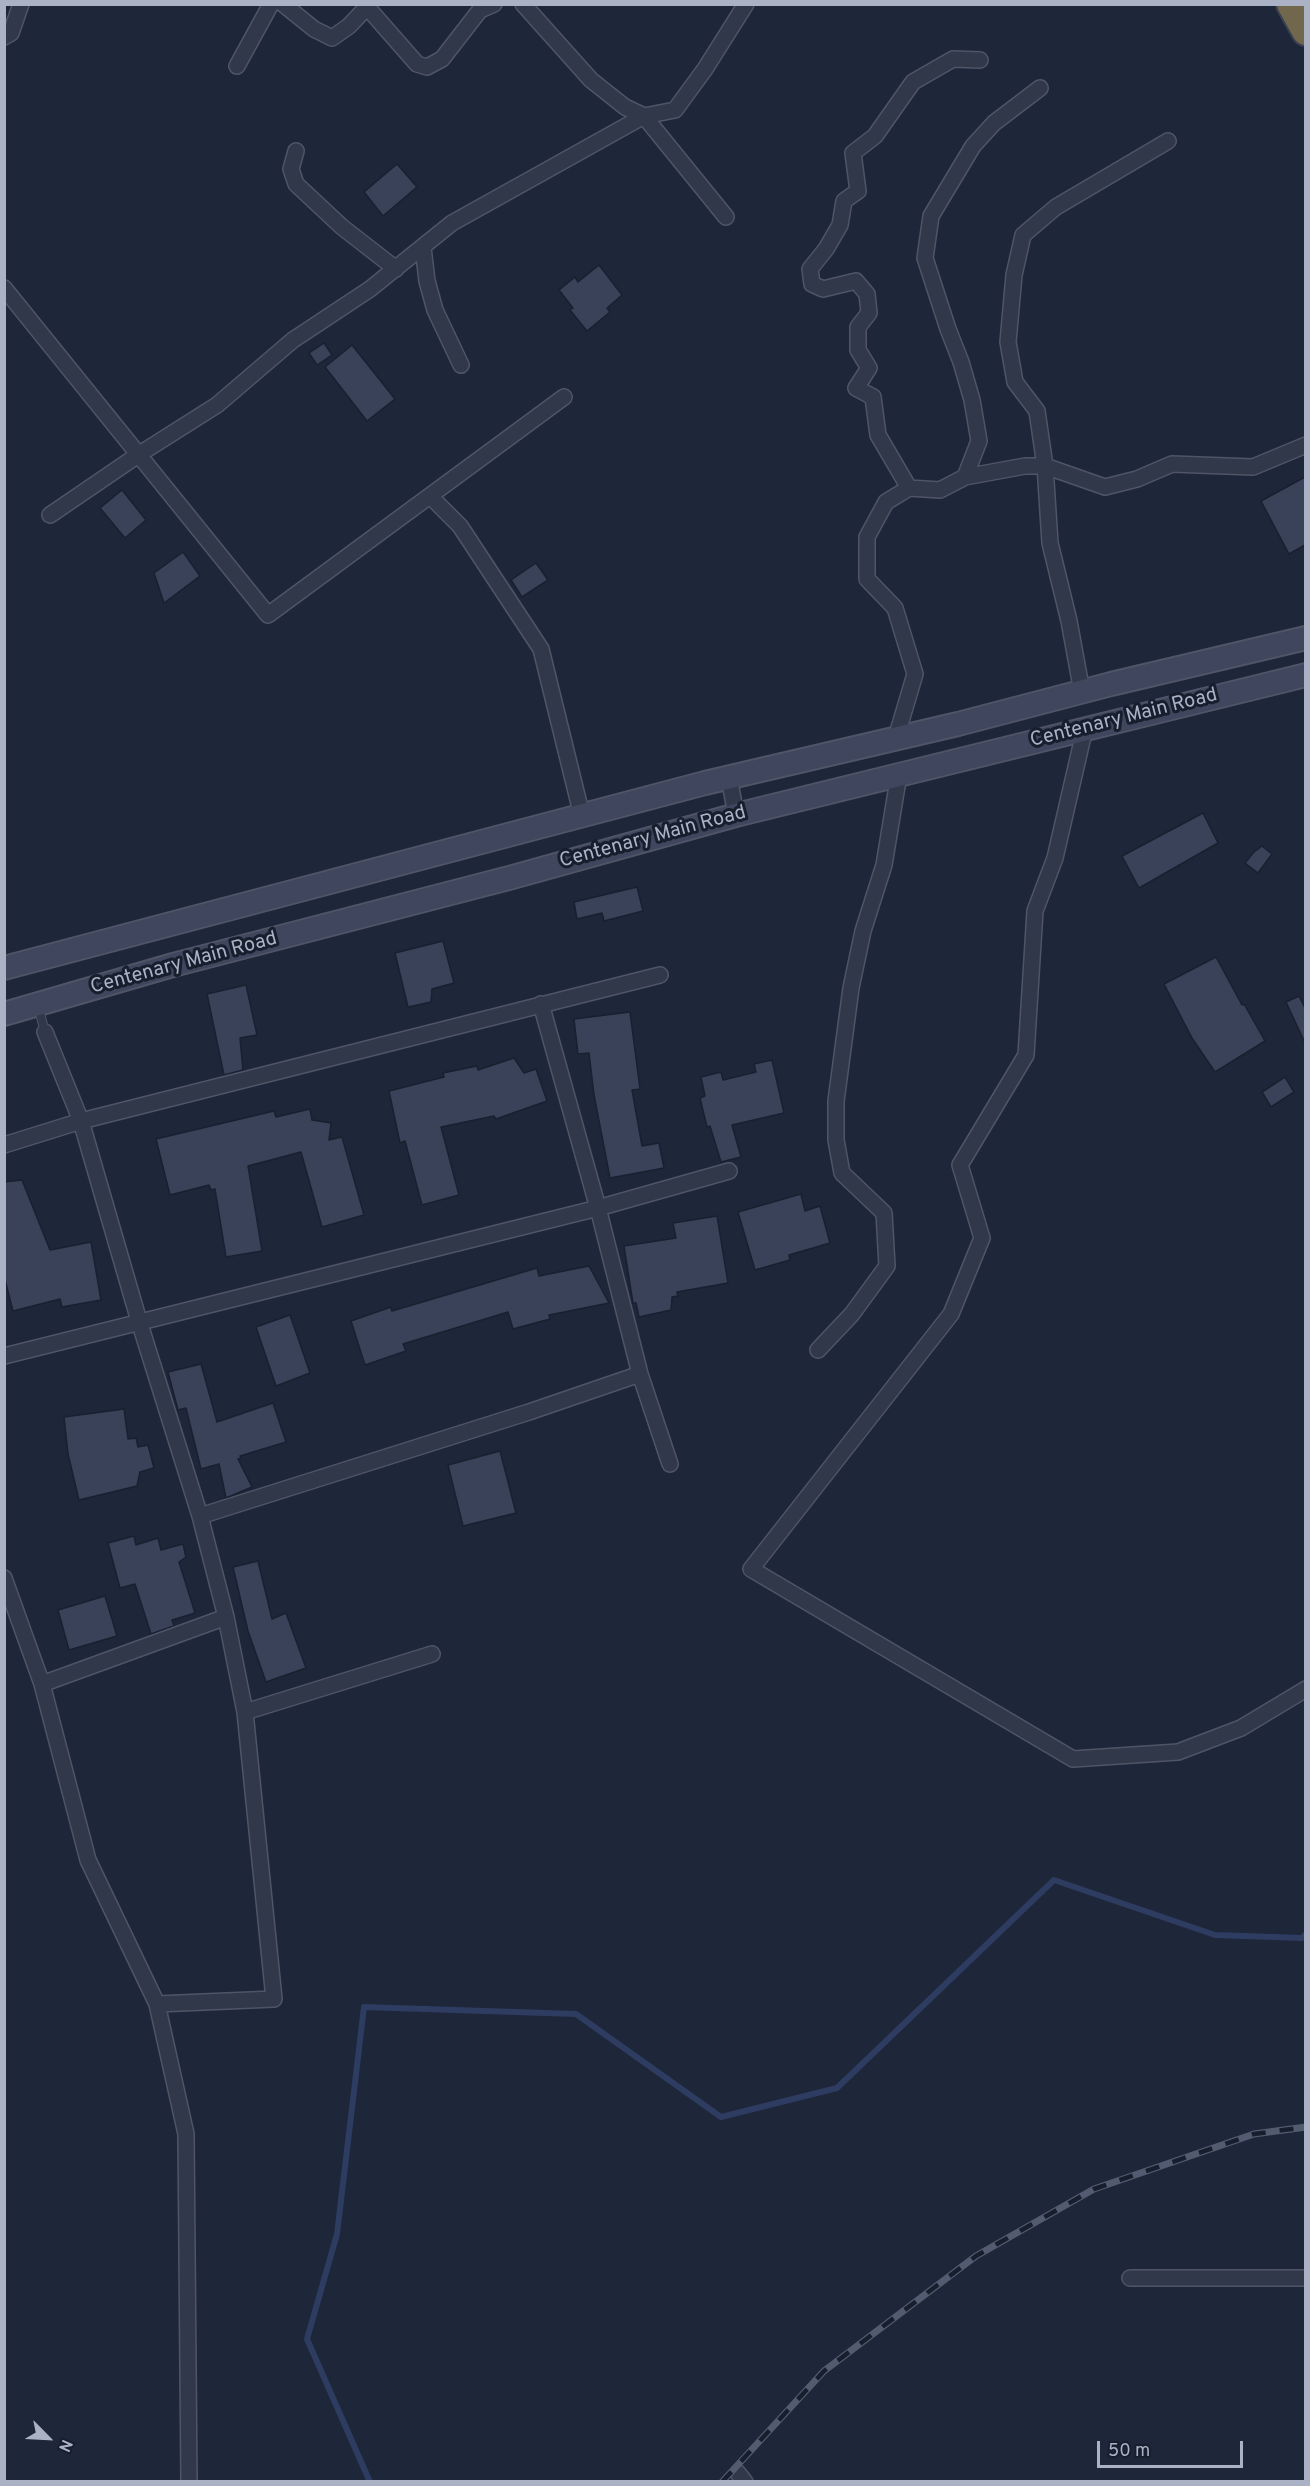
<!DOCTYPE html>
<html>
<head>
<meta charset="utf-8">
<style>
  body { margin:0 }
  #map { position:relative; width:1310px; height:2486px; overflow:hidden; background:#1e2639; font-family:Overpass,sans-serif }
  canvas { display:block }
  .frame { position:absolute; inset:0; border:6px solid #abb2c6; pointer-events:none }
  .north { position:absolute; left:18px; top:2408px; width:60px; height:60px; -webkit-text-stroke:4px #171e2d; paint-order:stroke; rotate:114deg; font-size:16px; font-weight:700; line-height:24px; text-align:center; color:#abb2c6 }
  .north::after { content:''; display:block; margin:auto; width:21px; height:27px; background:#abb2c6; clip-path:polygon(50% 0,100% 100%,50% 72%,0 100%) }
  .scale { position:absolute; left:1097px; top:2441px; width:146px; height:27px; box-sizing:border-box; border:3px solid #abb2c6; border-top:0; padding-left:8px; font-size:18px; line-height:21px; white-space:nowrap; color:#abb2c6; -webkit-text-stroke:4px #171e2d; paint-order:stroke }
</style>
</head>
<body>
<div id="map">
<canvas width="1310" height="2486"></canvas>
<div class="frame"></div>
<div class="north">N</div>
<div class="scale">50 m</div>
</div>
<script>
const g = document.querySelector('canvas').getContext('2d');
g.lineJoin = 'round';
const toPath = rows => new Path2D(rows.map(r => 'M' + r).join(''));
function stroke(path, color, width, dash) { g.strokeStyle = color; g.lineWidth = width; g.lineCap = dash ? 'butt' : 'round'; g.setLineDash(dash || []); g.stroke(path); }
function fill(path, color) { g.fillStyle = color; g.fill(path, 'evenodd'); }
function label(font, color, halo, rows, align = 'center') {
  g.font = font + ' Overpass,sans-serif'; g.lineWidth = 6; g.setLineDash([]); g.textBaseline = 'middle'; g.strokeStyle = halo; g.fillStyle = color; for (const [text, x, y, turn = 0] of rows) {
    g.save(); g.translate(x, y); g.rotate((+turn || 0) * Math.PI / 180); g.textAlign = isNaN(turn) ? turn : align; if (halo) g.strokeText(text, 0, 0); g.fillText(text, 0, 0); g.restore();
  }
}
const stream = toPath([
  [370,2482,307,2339,337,2234,364,2007,576,2014,721,2117,837,2088,1054,1880,1215,1935,1302,1938,1306,1934]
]);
const building = toPath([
  [397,164,417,187,383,216,364,192,397,164],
  [599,265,622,295,607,308,610,312,587,331,570,310,573,308,559,290,575,277,578,282,599,265],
  [324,343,332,355,317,365,309,353,324,343],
  [352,345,395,399,367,421,325,367,352,345],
  [1305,477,1305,545,1289,554,1261,501,1305,477],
  [122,490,146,520,125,538,100,508,122,490],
  [183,552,200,576,164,603,154,573,183,552],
  [536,563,548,580,522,597,511,580,536,563],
  [1203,813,1218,843,1139,888,1122,856,1203,813],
  [1262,846,1272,854,1258,873,1245,863,1254,852,1262,846],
  [637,887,643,911,604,921,602,913,577,919,574,902,637,887],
  [443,941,454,983,432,989,431,1002,408,1007,395,953,443,941],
  [1216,957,1242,1005,1244,1004,1265,1041,1215,1072,1192,1038,1164,984,1216,957],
  [246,985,257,1035,240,1038,243,1070,224,1075,207,994,246,985],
  [1299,996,1305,1008,1305,1043,1286,1002,1299,996],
  [630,1012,640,1089,632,1090,642,1146,659,1143,664,1168,610,1178,594,1095,589,1053,578,1054,574,1019,630,1012],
  [514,1058,524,1073,536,1069,547,1101,496,1119,494,1116,441,1127,459,1195,422,1205,405,1141,400,1143,389,1091,444,1077,443,1073,477,1066,478,1070,514,1058],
  [772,1060,784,1113,732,1125,741,1157,721,1162,710,1126,707,1127,700,1098,705,1096,701,1077,721,1072,723,1080,756,1072,754,1064,772,1060],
  [1285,1077,1294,1092,1271,1107,1262,1092,1285,1077],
  [310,1109,312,1120,331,1123,329,1140,342,1137,364,1215,322,1227,301,1152,248,1166,262,1251,226,1257,215,1189,211,1190,209,1185,170,1195,156,1139,274,1111,276,1117,310,1109],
  [22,1180,50,1250,91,1242,101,1300,62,1307,60,1299,13,1311,4,1276,4,1182,22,1180],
  [801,1194,805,1211,820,1206,830,1243,789,1255,790,1260,755,1270,738,1212,801,1194],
  [717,1216,728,1283,677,1292,678,1296,672,1297,671,1310,639,1317,636,1303,633,1303,624,1246,676,1238,673,1223,717,1216],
  [589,1266,609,1303,549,1315,550,1319,513,1329,508,1312,403,1344,406,1351,365,1365,351,1321,391,1307,392,1311,537,1268,539,1276,589,1266],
  [290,1315,310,1373,276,1386,256,1327,290,1315],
  [201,1364,217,1422,273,1403,286,1442,240,1456,241,1458,238,1459,252,1487,226,1498,219,1464,201,1469,186,1408,178,1410,168,1372,201,1364],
  [124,1409,128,1439,136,1438,138,1447,148,1445,154,1468,140,1472,137,1486,79,1500,68,1454,64,1417,124,1409],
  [500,1451,516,1513,463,1526,448,1465,500,1451],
  [134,1536,136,1545,158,1538,161,1550,183,1544,186,1557,179,1562,195,1613,172,1620,174,1626,151,1634,135,1584,120,1588,108,1543,134,1536],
  [258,1561,272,1619,286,1613,306,1668,266,1682,248,1631,233,1567,258,1561],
  [105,1596,117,1636,69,1650,58,1610,105,1596]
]);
const lane = toPath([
  [38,1006,45,1032]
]);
const street = toPath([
  [283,4,314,29,332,38,349,26,367,7,417,64,427,67,442,59,480,10,494,4],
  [523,4,591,80,625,107,644,116,675,110,705,69,746,4],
  [4,37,11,33,21,4],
  [237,66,271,4],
  [296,151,291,169,296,184,342,227,396,269],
  [423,247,427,281,435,310,461,365],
  [4,288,268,615,564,397],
  [965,477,1025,466,1045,466,1105,487,1137,479,1172,464,1253,467,1306,445],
  [909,488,878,435,873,397,856,388,869,368,858,350,858,327,869,313,867,294,856,281,823,289,812,284,810,269,826,249,840,225,844,201,858,191,853,153,875,136,913,82,953,59,980,60],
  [430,496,460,526,541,649,582,816],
  [50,515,138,455,217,405,293,340,370,289,452,223,644,116,726,217],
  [1082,692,1069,621,1050,543,1045,466,1037,411,1015,382,1008,342,1014,275,1023,235,1056,207,1168,141],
  [1085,728,1055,858,1035,911,1026,1055,960,1165,982,1238,951,1314,751,1569,1073,1759,1178,1752,1241,1728,1306,1689],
  [896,738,915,674,895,608,867,579,867,537,886,502,909,488,940,490,965,477,979,441,972,400,961,362,948,329,925,258,931,216,973,146,994,123,1040,88],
  [729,777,736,815],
  [541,1004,598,1208,640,1374,670,1464],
  [45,1032,81,1121,139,1321,200,1516,226,1617,245,1712,274,1999,157,2004],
  [4,1145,81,1121,660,975],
  [818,1350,852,1314,887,1266,884,1213,842,1173,836,1140,836,1101,851,988,863,931,884,865,899,774],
  [4,1356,598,1208,729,1171],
  [200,1516,529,1412,640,1374],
  [4,1578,42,1684,88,1860,157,2004,186,2134,189,2482],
  [42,1684,226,1617],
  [245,1712,432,1654],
  [1130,2278,1306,2278],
  [738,2473,745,2482]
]);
const secondary = toPath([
  [4,968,705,783,958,724,1111,684,1306,638],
  [4,1014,173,965,509,878,736,815,1306,675]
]);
const highway = toPath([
  [1291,4,1306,31]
]);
const rail = toPath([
  [722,2482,824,2371,976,2256,1094,2189,1254,2134,1306,2127]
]);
const streetNames = [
  ["Centenary Main Road",1124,719,-14],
  ["Centenary Main Road",653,838,-15],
  ["Centenary Main Road",184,964,-15]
];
stroke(stream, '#2d3c60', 6);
fill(building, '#394259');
stroke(building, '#192030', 1.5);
stroke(lane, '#4f5567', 10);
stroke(street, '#4f5567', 18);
stroke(secondary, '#4f5567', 26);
stroke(highway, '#394051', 32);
stroke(lane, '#313849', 8);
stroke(street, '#313849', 15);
stroke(secondary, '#3f465d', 22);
stroke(highway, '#70674d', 28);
stroke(rail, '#535b71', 7);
stroke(rail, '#171e2d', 4.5, [14]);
label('20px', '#abb2c6', '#171e2d', streetNames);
</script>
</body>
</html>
